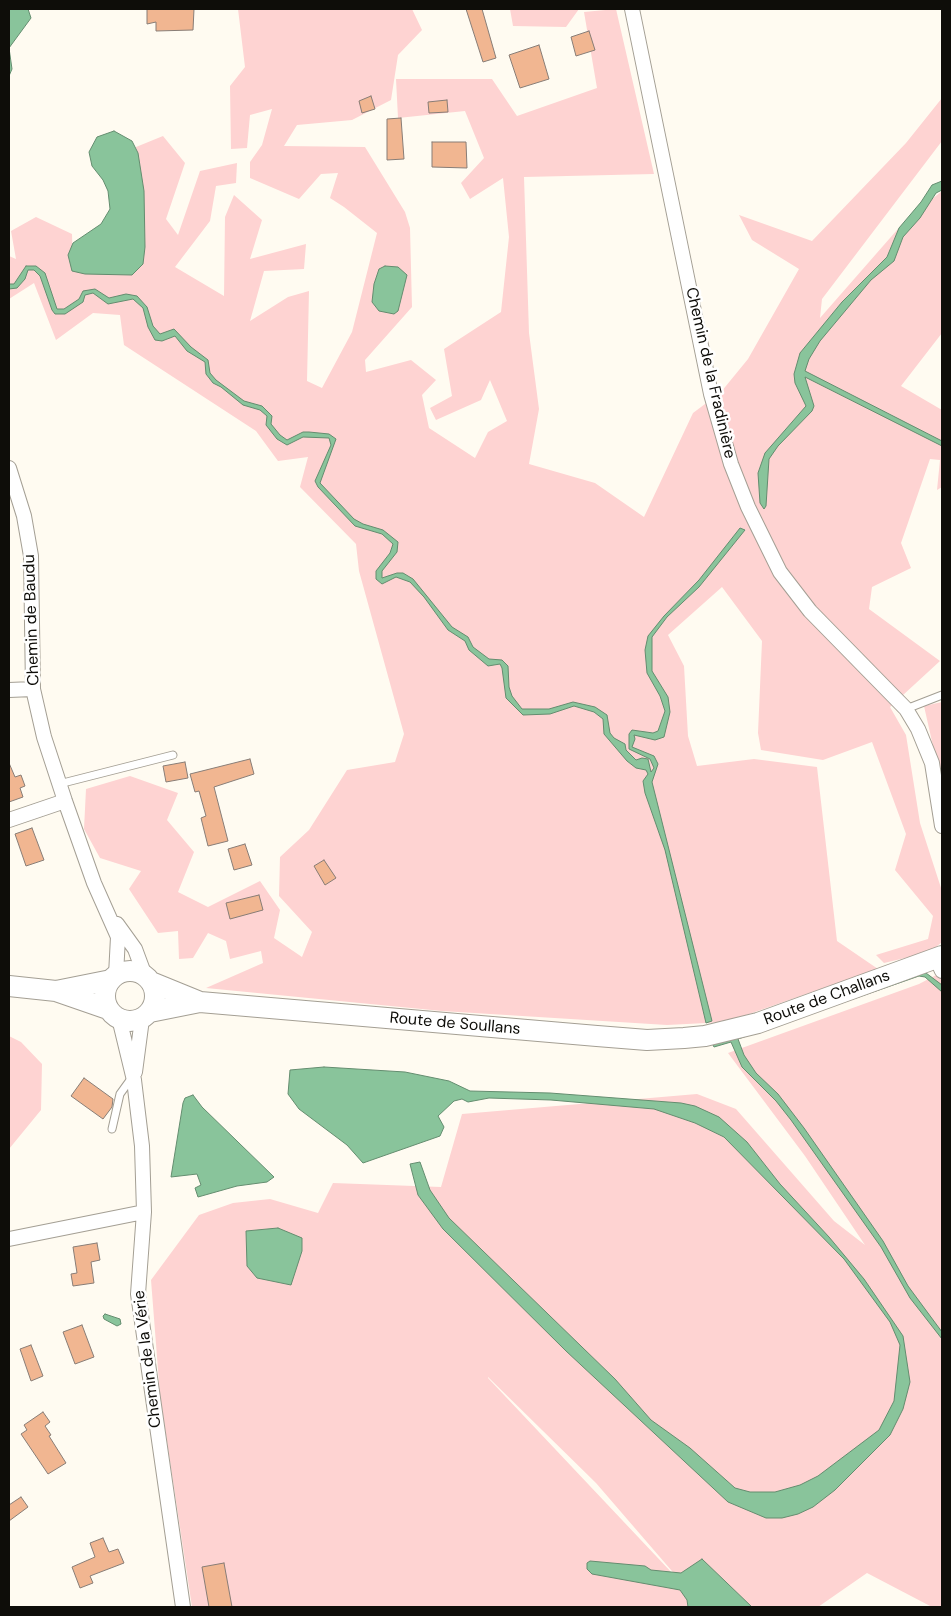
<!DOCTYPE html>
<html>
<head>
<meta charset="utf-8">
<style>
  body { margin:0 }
  #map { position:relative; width:951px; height:1616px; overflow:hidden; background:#fffbf1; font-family:"DM Sans",sans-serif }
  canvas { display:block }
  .frame { position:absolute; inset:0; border:10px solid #0e0d09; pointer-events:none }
</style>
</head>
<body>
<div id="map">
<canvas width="951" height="1616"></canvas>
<div class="frame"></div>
</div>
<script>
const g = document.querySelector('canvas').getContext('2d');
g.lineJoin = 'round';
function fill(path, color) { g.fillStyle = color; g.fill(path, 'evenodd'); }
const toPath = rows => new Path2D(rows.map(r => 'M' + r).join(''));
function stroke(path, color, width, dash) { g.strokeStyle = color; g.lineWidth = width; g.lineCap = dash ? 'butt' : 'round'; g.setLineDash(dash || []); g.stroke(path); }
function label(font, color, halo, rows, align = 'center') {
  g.font = font + ' "DM Sans",sans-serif'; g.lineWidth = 5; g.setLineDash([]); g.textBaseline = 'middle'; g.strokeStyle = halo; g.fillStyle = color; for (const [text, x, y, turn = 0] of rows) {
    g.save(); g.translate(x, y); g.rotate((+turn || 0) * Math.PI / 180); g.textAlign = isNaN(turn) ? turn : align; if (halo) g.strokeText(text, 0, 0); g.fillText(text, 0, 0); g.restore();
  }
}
const green = toPath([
  [238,9,412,9,422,30,398,55,391,100,352,120,297,125,284,146,365,147,405,212,410,228,412,307,365,360,366,372,411,360,436,380,422,395,429,428,475,458,488,432,507,421,490,380,481,400,436,420,430,408,452,396,444,349,501,312,509,237,503,178,470,199,461,183,484,158,465,111,398,118,396,79,492,79,517,116,597,88,584,12,616,9,654,174,524,177,529,333,539,409,529,464,595,483,644,517,693,413,721,392,748,359,799,269,752,240,739,215,812,241,906,143,942,98,942,141,822,299,820,318,904,222,942,191,942,333,901,386,942,410,942,487,937,490,940,460,930,459,901,543,911,568,872,587,869,609,940,661,890,707,906,735,920,823,942,891,942,942,930,952,884,963,876,955,928,939,933,916,895,870,906,834,872,742,823,760,761,750,758,733,762,641,722,587,668,635,684,666,688,736,697,766,754,759,817,767,837,941,878,969,726,1022,667,1025,442,1011,206,988,263,963,261,951,230,959,226,941,208,933,193,958,179,959,178,931,158,933,129,889,141,871,100,858,84,829,86,789,130,776,178,793,167,820,194,852,178,892,208,907,260,881,280,910,274,938,302,957,312,932,279,896,280,857,309,830,347,770,395,762,404,734,359,571,356,544,300,487,308,457,278,461,256,431,124,345,120,315,93,313,56,340,34,283,9,299,9,256,16,259,11,231,36,217,72,234,73,271,143,264,136,147,163,136,185,163,166,219,178,235,200,171,237,163,236,183,216,186,210,221,175,267,224,296,225,217,234,195,262,220,250,259,306,244,304,269,264,271,250,321,288,297,309,291,307,381,322,388,352,332,377,233,344,207,330,198,338,173,321,174,299,199,250,178,250,162,262,145,272,109,250,115,247,148,231,149,230,86,245,67],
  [510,9,579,9,566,27,513,26],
  [942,702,942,786,924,706],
  [942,972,942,1607,932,1607,867,1573,818,1607,192,1607,160,1395,151,1280,199,1215,233,1203,270,1199,318,1213,333,1183,441,1187,462,1114,697,1094,736,1109,834,1221,865,1245,805,1156,728,1053,919,984],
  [488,1377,596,1483,690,1592,488,1378],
  [9,1036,21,1042,42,1064,41,1110,9,1149]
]);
const water = toPath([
  [9,9,28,9,31,18,9,48,12,69,9,76,9,9],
  [114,131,132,141,138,153,144,191,145,247,143,264,132,275,85,274,72,271,68,255,73,243,101,224,110,209,108,191,103,180,92,166,89,152,97,137,114,131],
  [942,181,942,190,936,193,920,218,903,237,894,261,871,280,820,341,809,359,805,371,942,441,942,446,805,377,814,406,812,411,778,446,769,459,766,506,764,509,760,503,758,473,765,453,806,406,795,383,794,374,800,353,842,302,887,257,899,228,921,202,932,185,942,181],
  [26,266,36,266,45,273,57,309,64,309,79,299,83,291,95,289,109,298,126,294,137,296,147,307,153,326,160,334,174,329,191,347,208,360,210,373,216,380,244,401,262,406,272,416,271,424,280,435,287,440,303,432,309,432,329,434,336,439,320,483,354,519,363,524,383,530,398,542,397,552,382,571,382,578,397,573,403,573,413,579,452,627,468,637,473,647,489,659,502,660,508,666,509,687,512,696,522,709,549,709,573,702,595,707,607,715,610,733,614,738,625,744,626,750,636,760,642,758,648,759,651,772,654,768,650,759,629,749,629,734,632,730,653,733,658,731,665,711,660,696,647,673,645,650,648,636,664,616,699,580,740,528,745,530,699,587,667,617,652,637,652,671,668,697,670,712,664,737,655,740,634,735,635,739,632,747,654,756,658,764,652,782,712,1021,706,1023,665,850,645,793,643,781,648,774,646,770,636,768,627,761,604,734,603,719,594,712,574,706,550,714,523,715,506,698,502,668,500,664,488,666,469,650,465,641,448,630,424,597,410,582,396,577,382,584,376,579,376,571,390,553,393,544,382,534,355,526,318,487,315,481,331,445,329,438,303,437,287,445,277,439,266,425,267,416,260,410,243,405,221,387,213,383,206,374,205,362,187,351,175,336,162,341,155,340,148,327,143,308,133,299,108,304,93,293,85,295,83,302,65,314,55,314,52,310,40,276,34,270,28,270,25,279,17,288,9,289,9,284,14,284,26,266],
  [385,266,398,267,407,275,398,311,394,314,379,311,372,302,374,284,379,269,385,266],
  [922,973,926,973,942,985,942,992,925,977,919,976,738,1039,744,1055,756,1073,778,1094,804,1128,883,1241,908,1286,942,1332,942,1339,910,1298,881,1247,791,1120,776,1101,742,1067,731,1042,714,1047,712,1043,922,973],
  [324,1067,405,1072,449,1081,470,1091,550,1093,681,1103,695,1106,719,1117,747,1142,780,1184,829,1237,864,1279,903,1336,910,1382,903,1409,890,1435,835,1490,813,1507,798,1514,782,1518,766,1518,728,1502,566,1351,443,1229,418,1195,410,1164,420,1162,430,1190,449,1218,615,1379,651,1420,690,1448,735,1488,750,1492,775,1492,800,1485,818,1476,879,1430,894,1401,900,1345,890,1322,844,1259,724,1137,695,1123,654,1109,551,1100,489,1098,468,1102,462,1099,454,1101,438,1116,444,1127,440,1136,363,1163,347,1145,299,1109,288,1094,290,1070,324,1067],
  [193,1095,202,1107,274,1177,267,1182,237,1186,198,1197,195,1188,201,1185,197,1174,171,1177,183,1103,185,1098,193,1095],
  [278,1228,302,1238,302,1251,291,1285,257,1278,247,1266,246,1231,278,1228],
  [105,1314,120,1319,121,1324,117,1326,104,1319,103,1316,105,1314],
  [702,1559,752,1607,688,1607,687,1600,680,1590,592,1574,587,1569,587,1563,590,1561,645,1566,651,1570,681,1573,702,1559]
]);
const building = toPath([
  [147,9,194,9,193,30,156,31,156,22,147,24,147,9],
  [466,9,482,9,496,58,483,62,466,9],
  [589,31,595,50,576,56,571,37,589,31],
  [539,45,549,79,520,88,509,55,539,45],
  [371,96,375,109,362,113,359,101,371,96],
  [447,100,448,112,429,113,428,102,447,100],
  [401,118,404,159,387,160,387,119,401,118],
  [432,142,466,142,467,168,432,167,432,142],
  [250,759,254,774,214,787,228,841,208,846,201,818,206,816,199,791,195,792,190,774,250,759],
  [185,762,188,778,166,782,163,766,185,762],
  [9,763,15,777,21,775,25,786,20,788,23,797,9,802,9,763],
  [32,828,44,860,26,866,15,834,32,828],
  [245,844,252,865,234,870,228,849,245,844],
  [324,860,336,878,325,885,314,866,324,860],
  [259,895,263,910,230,919,226,903,259,895],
  [84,1078,113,1099,112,1107,103,1119,71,1096,84,1078],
  [97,1243,100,1260,91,1262,94,1283,73,1286,71,1274,77,1273,73,1247,97,1243],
  [82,1325,94,1357,75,1364,63,1332,82,1325],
  [31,1345,43,1376,31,1381,20,1349,31,1345],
  [43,1412,50,1422,45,1426,51,1435,49,1436,66,1463,48,1474,21,1434,27,1430,24,1425,43,1412],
  [21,1497,28,1507,9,1521,9,1505,21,1497],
  [103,1538,109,1552,118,1549,124,1563,90,1576,93,1583,80,1588,72,1567,95,1557,90,1543,103,1538],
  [224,1563,232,1607,209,1607,202,1567,224,1563]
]);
const service = toPath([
  [906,709,942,695],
  [59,784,173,755],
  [112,1129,120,1094,133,1076]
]);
const minor = toPath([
  [632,9,711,394,731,464,748,507,780,572,810,611,906,709,918,729,932,763,942,826],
  [9,468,24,516,31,556,33,689,44,737,65,801,94,883,118,937,116,975],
  [9,690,33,689],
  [9,820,65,801],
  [117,924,135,949,145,976],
  [936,958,942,971],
  [119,1018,134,1080,142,1146,144,1212,138,1294,183,1607],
  [135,1072,142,1019],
  [9,1239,144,1212]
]);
const secondary = toPath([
  '105 996a25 25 0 1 1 50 0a25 25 0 1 1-50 0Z',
  [151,982,200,1002],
  [9,986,56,991,108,1009],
  [56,991,111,980],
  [150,1012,200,1002,597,1036,647,1040,684,1038,705,1036,758,1023,942,956]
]);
const streetNames = [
  ["Chemin de la Fradinière",710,373,77],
  ["Chemin de Baudu",32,620,-92],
  ["Route de Challans",827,998,-20],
  ["Route de Soullans",455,1024,5],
  ["Chemin de la Vérie",148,1359,-97]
];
fill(green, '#fed3d2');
fill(water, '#89c49b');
stroke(water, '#648d6f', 1);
fill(building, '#f1b691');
stroke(building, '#887d76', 1);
stroke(service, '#a49f94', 9);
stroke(minor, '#a49f94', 16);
stroke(secondary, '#a49f94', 22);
stroke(service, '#fff', 7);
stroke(minor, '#fff', 14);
stroke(secondary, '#fff', 20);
label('16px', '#0e0d09', '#fff', streetNames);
</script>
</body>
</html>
